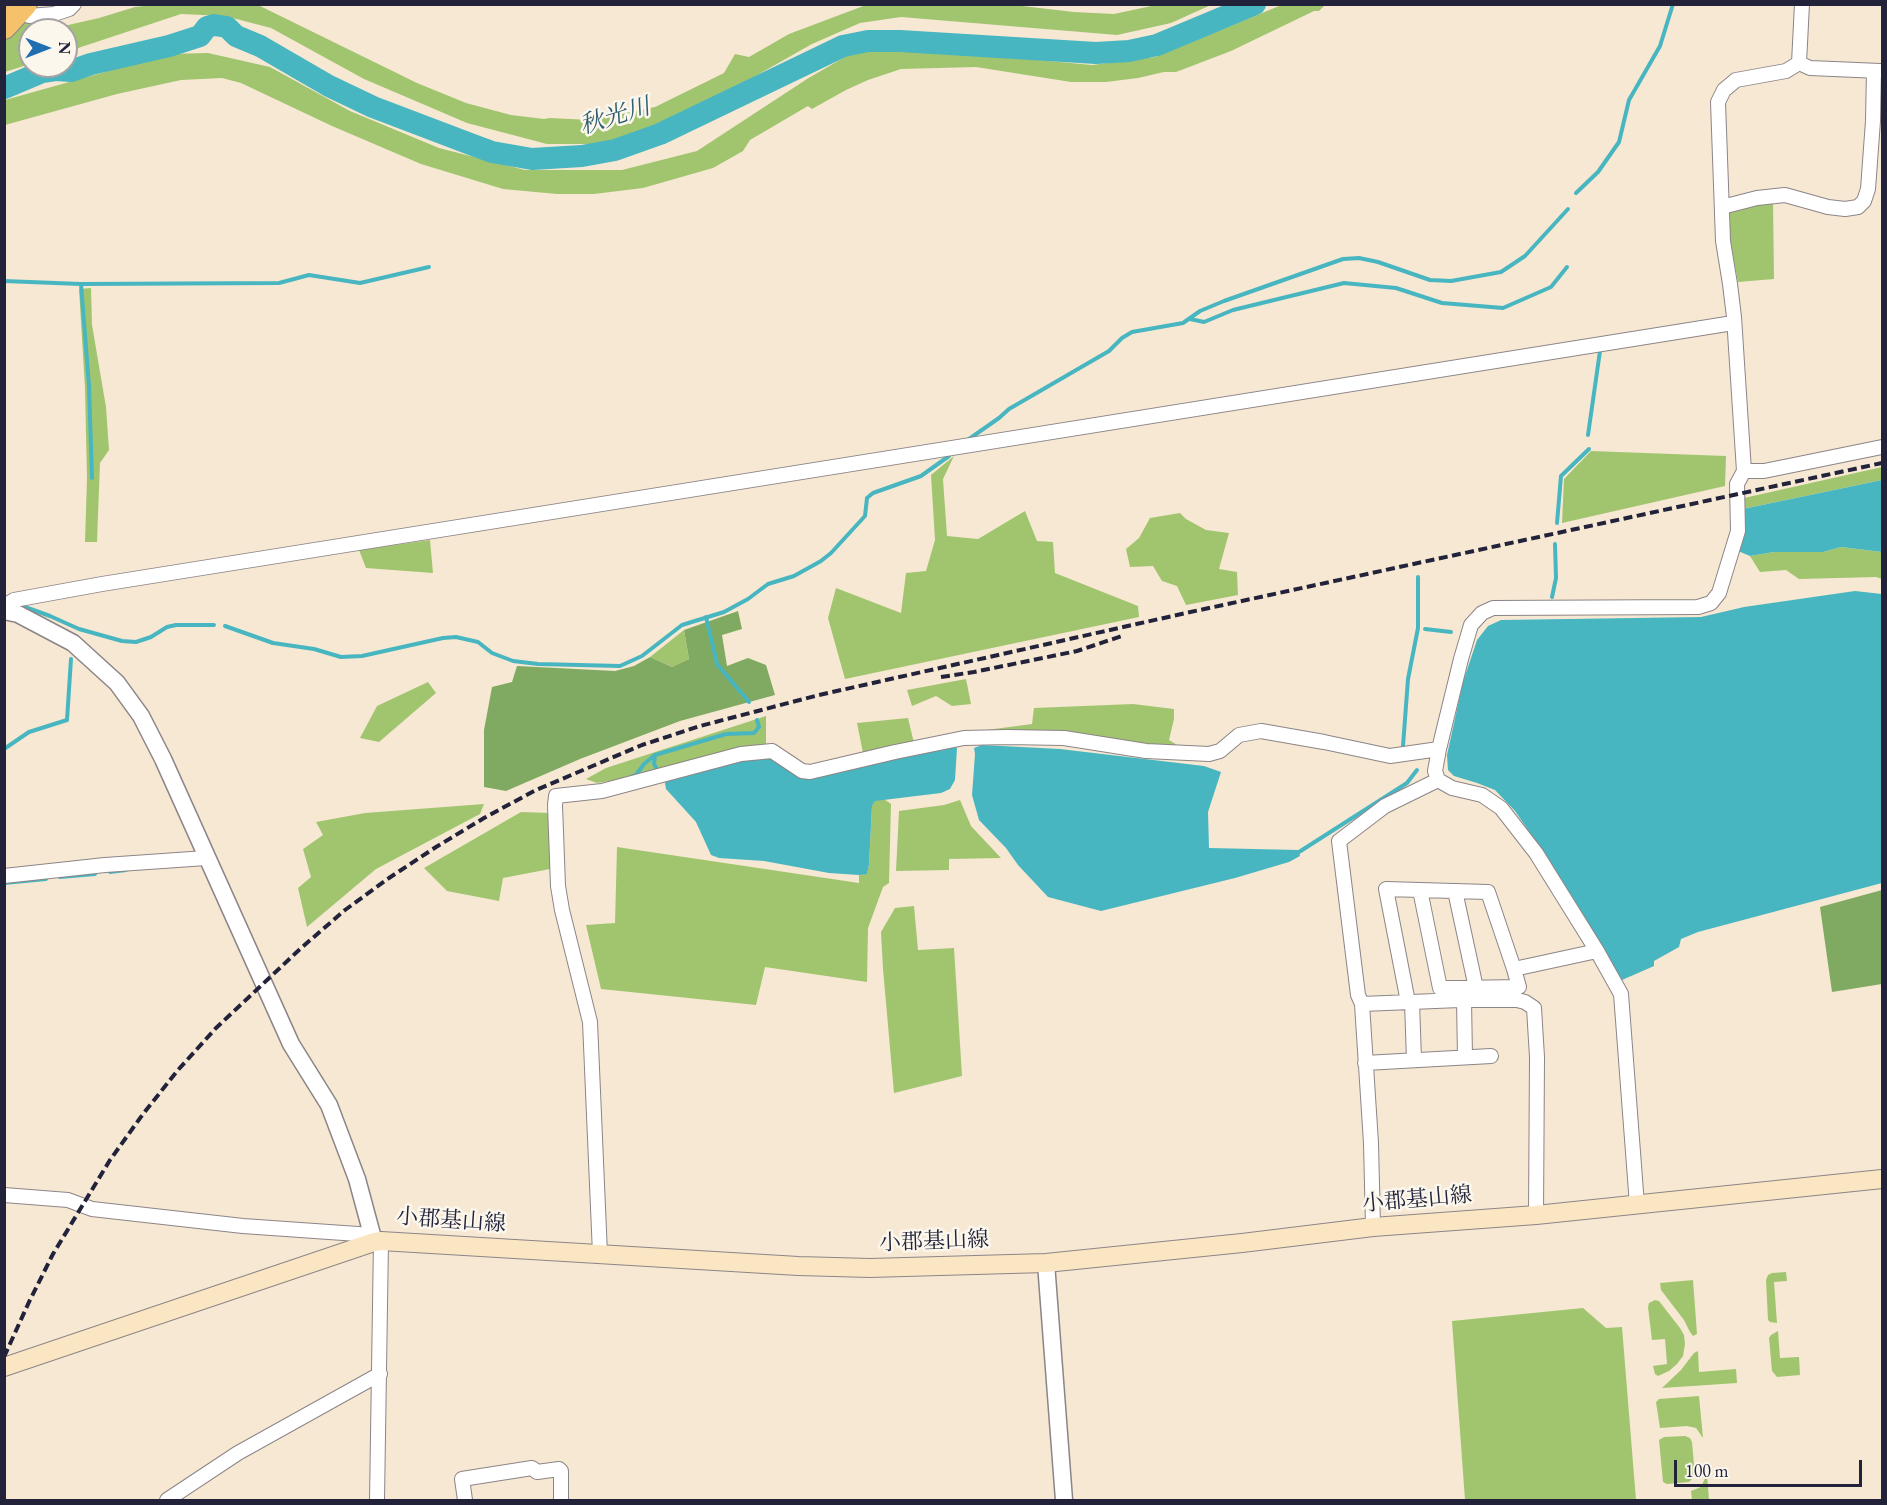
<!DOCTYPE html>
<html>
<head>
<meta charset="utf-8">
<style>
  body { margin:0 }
  #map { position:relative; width:1887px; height:1505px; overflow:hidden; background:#f7e8d3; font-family:"EB Garamond",serif }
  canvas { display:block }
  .frame { position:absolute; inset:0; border:6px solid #22223b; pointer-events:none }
  .north { position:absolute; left:18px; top:18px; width:60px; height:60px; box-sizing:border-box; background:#fbf7ec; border:2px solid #a4a2a5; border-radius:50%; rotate:90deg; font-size:16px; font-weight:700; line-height:24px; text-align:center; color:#22223b }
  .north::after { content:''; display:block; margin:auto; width:21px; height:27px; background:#1f6fb2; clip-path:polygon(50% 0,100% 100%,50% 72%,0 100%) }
  .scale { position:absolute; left:1674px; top:1460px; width:188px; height:27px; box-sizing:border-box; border:3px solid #22223b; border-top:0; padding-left:8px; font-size:18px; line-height:21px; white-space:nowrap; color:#22223b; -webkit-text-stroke:4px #fbf7ec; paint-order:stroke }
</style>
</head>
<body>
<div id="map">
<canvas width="1887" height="1505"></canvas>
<div class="frame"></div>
<div class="north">N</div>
<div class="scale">100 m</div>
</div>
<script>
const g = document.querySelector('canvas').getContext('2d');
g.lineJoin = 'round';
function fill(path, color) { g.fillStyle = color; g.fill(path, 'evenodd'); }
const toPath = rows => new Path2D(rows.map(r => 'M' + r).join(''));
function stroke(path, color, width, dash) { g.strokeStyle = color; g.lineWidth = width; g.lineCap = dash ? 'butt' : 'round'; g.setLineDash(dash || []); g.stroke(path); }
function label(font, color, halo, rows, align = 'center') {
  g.font = font + ' "EB Garamond","Noto Serif JP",serif'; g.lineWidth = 5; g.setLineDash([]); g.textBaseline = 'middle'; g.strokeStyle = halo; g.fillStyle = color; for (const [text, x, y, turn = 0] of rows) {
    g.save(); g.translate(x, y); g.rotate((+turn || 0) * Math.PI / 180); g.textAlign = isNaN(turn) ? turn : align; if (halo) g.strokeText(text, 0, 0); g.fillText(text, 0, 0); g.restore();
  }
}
const green = toPath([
  [1005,4,1074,12,1114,14,1156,5,1211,5,1171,23,1117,35,901,17,860,23,812,44,671,124,609,144,547,144,467,123,364,79,271,28,225,16,181,14,66,52,66,30,30,30,30,64,5,72,4,39,20,23,54,23,55,28,99,18,135,7,152,5,258,5,417,83,466,103,511,115,544,119,550,118,590,120,655,107,724,73,735,54,749,57,789,34,866,5],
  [1284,4,1325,5,1319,11,1314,11,1231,51,1176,72,1164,72,1138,78,1106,82,1071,82,976,67,901,69,868,80,846,90,812,109,808,106,750,140,743,151,713,168,643,188,594,194,557,194,503,189,421,164,332,126,241,83,222,78,181,80,117,94,5,125,5,100,169,54,208,53,270,67,350,111,439,148,525,170,622,170,697,151,807,79,850,54,898,47,1092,65,1155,57],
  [1773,201,1774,279,1738,282,1726,218,1731,211],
  [91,288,92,325,106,407,109,450,100,463,97,542,85,542,87,478,85,388,79,289],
  [1591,451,1726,456,1725,486,1562,523,1564,479],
  [954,456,943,479,947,536,978,539,1025,511,1037,541,1053,542,1055,573,1138,606,1139,617,845,679,828,618,836,588,901,613,906,573,926,571,935,540,931,475],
  [1882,467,1882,480,1743,509,1744,498],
  [1180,513,1186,519,1206,530,1229,533,1219,569,1237,572,1238,595,1186,605,1177,586,1162,581,1153,566,1130,567,1126,549,1139,538,1150,518],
  [430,540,433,573,366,568,359,550],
  [1841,547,1882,552,1882,579,1876,577,1799,579,1786,570,1760,572,1750,556,1774,552,1823,552],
  [684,630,689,659,672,667,650,657],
  [966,679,971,704,952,706,936,696,912,706,907,690],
  [428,682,436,693,379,742,360,738,377,706],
  [1133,704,1174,709,1174,719,1169,740,1182,748,979,731,1032,724,1034,708],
  [766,716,766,744,718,754,640,776,597,783,586,779,606,768],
  [908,718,914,743,863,753,857,723],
  [884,799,891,804,889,883,883,887,868,928,867,982,765,967,756,1005,601,989,586,925,615,923,617,847,859,883,859,875,867,873,869,865,872,806,875,800],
  [960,800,971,826,1001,858,949,859,949,870,896,871,899,811,944,805],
  [484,804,480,814,376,869,307,927,298,888,311,877,303,849,323,835,316,822,365,813],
  [521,812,551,813,550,869,503,878,499,901,447,891,424,868],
  [914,906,918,950,954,948,962,1076,894,1093,883,969,881,932,895,908],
  [1786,1272,1787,1281,1774,1282,1777,1323,1770,1322,1768,1320,1766,1280,1768,1275,1772,1273],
  [1693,1280,1697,1334,1693,1336,1690,1332,1684,1320,1661,1290,1660,1283],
  [1655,1300,1659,1301,1680,1328,1684,1335,1685,1344,1683,1356,1677,1364,1669,1371,1658,1376,1655,1374,1653,1366,1667,1364,1665,1339,1652,1340,1648,1307,1649,1303],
  [1583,1308,1606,1328,1622,1327,1636,1500,1465,1500,1452,1321],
  [1778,1331,1780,1358,1799,1357,1800,1375,1777,1377,1772,1371,1769,1338,1771,1335],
  [1698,1351,1699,1372,1736,1369,1737,1383,1662,1388,1681,1370,1694,1353],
  [1699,1396,1703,1438,1696,1428,1687,1426,1660,1428,1656,1402,1659,1399],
  [1685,1436,1690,1438,1692,1442,1695,1476,1689,1482,1667,1484,1663,1482,1659,1440,1664,1437],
  [1707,1474,1709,1500,1692,1500,1691,1491,1701,1487]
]);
const forest = toPath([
  [738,611,742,629,722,635,727,666,748,658,766,665,775,695,680,721,580,759,506,791,484,787,484,730,492,687,512,682,517,666,615,671,634,666,650,657,672,667,689,659,684,630],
  [1882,890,1882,984,1832,992,1820,907]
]);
const water = toPath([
  [1882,480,1882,552,1841,547,1823,552,1774,552,1750,556,1738,551,1743,509],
  [1855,591,1882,594,1882,883,1698,932,1681,939,1679,947,1654,961,1654,966,1622,980,1554,868,1515,811,1495,790,1477,783,1454,776,1448,770,1447,755,1463,682,1477,640,1488,626,1501,620,1701,617,1744,607],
  [982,745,1060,749,1204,766,1221,772,1208,812,1209,848,1299,850,1300,856,1289,862,1235,878,1101,911,1048,897,1018,865,1006,848,979,820,972,795,975,754,974,748],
  [953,746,957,748,955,780,950,789,941,793,875,801,872,806,869,865,867,874,859,875,829,873,764,861,719,858,711,855,696,822,666,789,665,783,668,777,769,755,814,776]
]);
const stream = toPath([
  [1576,193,1598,172,1619,142,1629,100,1660,46,1673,4],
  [4,281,81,284,279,283,309,275,360,283,429,267],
  [81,284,89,386,92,478],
  [1190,319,1204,322,1233,310,1344,283,1396,288,1442,303,1503,308,1551,287,1567,267],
  [1588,435,1600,351],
  [969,439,999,418,1009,409,1109,351,1122,338,1132,332,1183,323,1200,311,1224,301,1343,259,1359,258,1378,262,1430,280,1451,281,1501,272,1525,256,1568,209],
  [1557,523,1561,476,1589,449],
  [1552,597,1556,578,1555,544],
  [25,607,50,616,79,629,122,641,136,642,151,637,167,627,176,625,214,625],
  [706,617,717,664,749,702],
  [225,626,273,643,314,649,341,657,362,656,443,638,456,637,478,642,492,653,513,661,538,664,620,666,642,656,682,625,724,612,748,599,768,584,794,576,821,561,831,553,865,516,867,498,873,493,921,476,949,456],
  [1425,629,1451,632],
  [1403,746,1408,679,1418,628,1418,577],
  [4,749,29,732,67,720,71,659],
  [658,771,654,764,655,755,726,734,754,733,759,727,757,720],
  [633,776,636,775,644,764,655,755],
  [1295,853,1299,852,1407,783,1417,770],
  [110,872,126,870],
  [60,877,95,874],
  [4,883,46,879]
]);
const river = toPath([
  [4,88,42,72,56,70,71,71,91,64,169,46,200,36,207,27,214,25,227,27,236,36,260,46,329,86,373,107,473,145,492,152,532,159,582,156,615,150,660,134,843,46,868,41,900,41,1096,53,1129,51,1157,45,1255,4]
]);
const minor = toPath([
  [29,16,54,14,69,9,74,4],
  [1799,63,1810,68,1880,71],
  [1799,63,1802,4],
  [1722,207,1757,198,1785,195,1828,207,1845,209,1858,207,1864,201,1868,189,1873,121,1874,71],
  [1744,471,1764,471,1882,447],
  [4,606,14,600,102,584,1733,323],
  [4,876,105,865,206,858],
  [1420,890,1440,988,1460,988],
  [1455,891,1476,988],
  [1460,1000,1517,1000,1525,1002,1534,1008,1537,1057,1536,1215],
  [1464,1000,1465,1057],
  [1408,1002,1386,889,1488,892,1514,969],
  [1412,1002,1414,1060],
  [1362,1004,1460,1000,1460,988,1519,987,1514,969,1597,951],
  [1365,1063,1491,1056],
  [4,1195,68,1200,92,1209,243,1226,372,1235],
  [1637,1205,1621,994,1597,951,1536,853,1501,808,1482,795,1452,788,1438,780,1435,771,1439,749,1461,659,1471,625,1482,613,1493,608,1698,607,1711,603,1719,593,1738,531,1737,484,1744,471,1734,317,1730,284,1723,241,1718,102,1724,90,1736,80,1786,71,1799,63],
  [1373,1227,1371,1143,1362,1004,1358,995,1339,841,1385,806,1438,780],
  [600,1254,590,1022,562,910,558,886,555,805,556,796,602,791,741,754,772,751,802,771,810,772,895,752,964,738,1007,737,1064,738,1146,751,1209,754,1220,751,1239,735,1261,731,1324,742,1390,756,1439,749],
  [167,1500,238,1453,380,1374],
  [377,1500,381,1241],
  [465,1500,462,1479,532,1468,537,1472,559,1469,561,1471,561,1500]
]);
const tertiary = toPath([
  [4,611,18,614,73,643,117,683,141,716,163,759,291,1044,329,1105,357,1179,374,1242],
  [1046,1263,1064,1500]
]);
const secondary = toPath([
  [4,1367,374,1242,381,1241,798,1266,870,1268,1046,1263,1242,1243,1373,1227,1536,1215,1882,1179]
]);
const motorway = toPath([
  [4,27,25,4]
]);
const rail = toPath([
  [941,677,974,672,1077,651,1122,636],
  [4,1357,29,1302,53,1254,110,1160,143,1114,178,1070,216,1028,300,949,345,910,389,878,436,847,484,818,536,790,642,745,700,726,819,695,1186,613,1882,463]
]);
const streetNames = [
  ["小郡基山線",1417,1200,-5],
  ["小郡基山線",451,1221,4],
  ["小郡基山線",934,1242,-2]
];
const waterNames = [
  ["秋光川",615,117,-17]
];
fill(green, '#a1c56f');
fill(forest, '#80aa62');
fill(water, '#48b6c1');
stroke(stream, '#48b6c1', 4);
stroke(river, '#48b6c1', 22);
stroke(minor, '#8c8587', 16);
stroke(tertiary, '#8c8587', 19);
stroke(secondary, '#8c8587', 20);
stroke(motorway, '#8c8587', 26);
stroke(minor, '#fff', 14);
stroke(tertiary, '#fff', 16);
stroke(secondary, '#fbe6c4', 18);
stroke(motorway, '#f6c16b', 24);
stroke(rail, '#22223b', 4, [9, 4.5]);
label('22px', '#22223b', '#fbf7ec', streetNames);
label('italic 24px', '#315d71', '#fbf7ec', waterNames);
</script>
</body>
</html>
